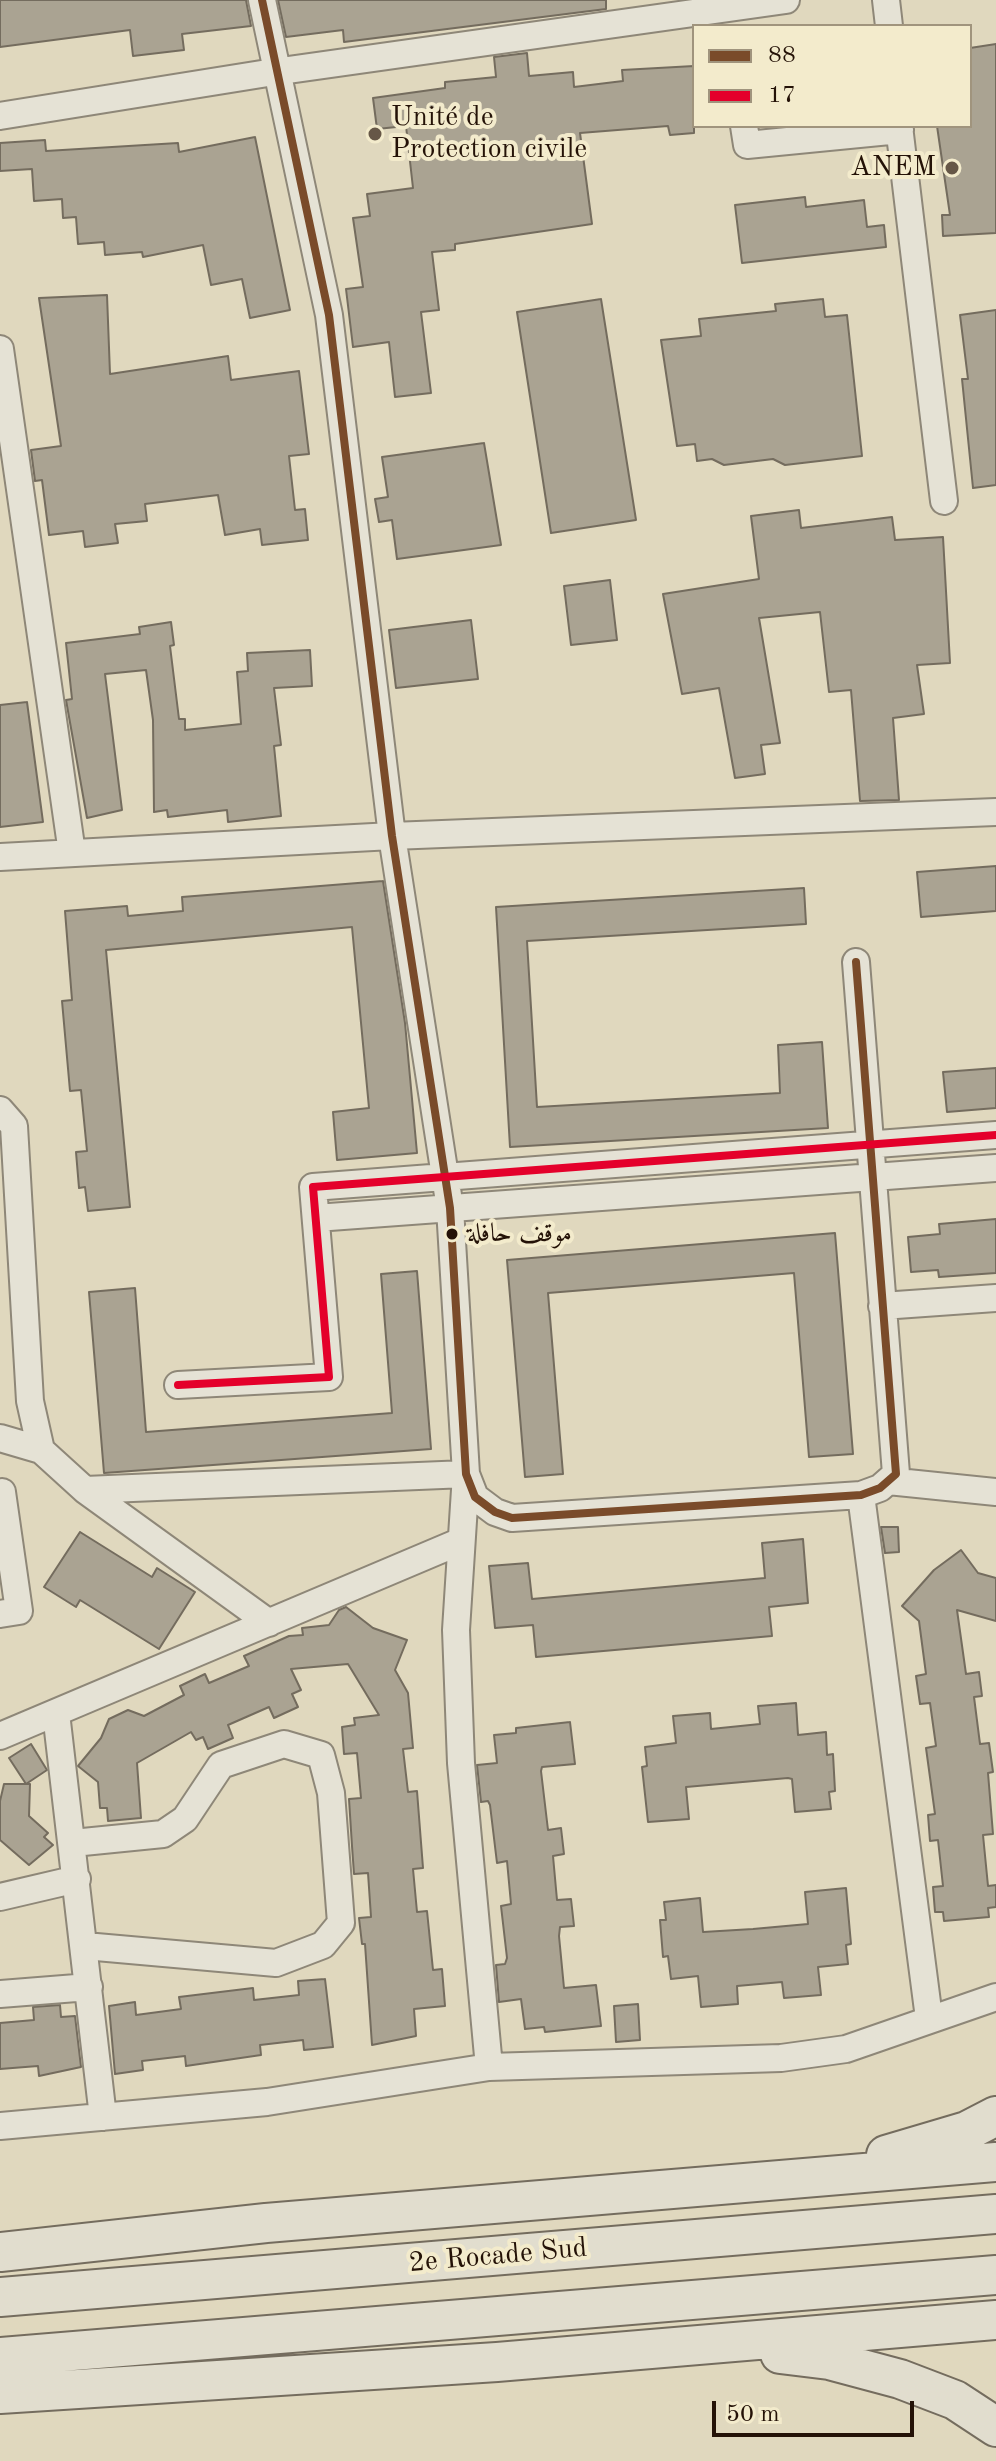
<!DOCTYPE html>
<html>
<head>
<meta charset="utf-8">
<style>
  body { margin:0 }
  #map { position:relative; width:996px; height:2461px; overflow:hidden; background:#e0d8be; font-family:"Old Standard TT",serif }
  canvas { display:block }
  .legend { position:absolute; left:692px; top:24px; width:280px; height:104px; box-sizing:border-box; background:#f3ebcc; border:2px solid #a0947d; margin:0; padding:10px 14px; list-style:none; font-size:24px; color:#241207 }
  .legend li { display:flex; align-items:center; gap:16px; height:40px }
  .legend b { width:40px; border:2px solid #a0947d }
  .scale { position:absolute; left:712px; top:2401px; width:202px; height:36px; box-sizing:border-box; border:4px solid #241207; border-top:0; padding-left:10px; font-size:24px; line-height:28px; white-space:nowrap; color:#241207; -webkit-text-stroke:6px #f3ebcc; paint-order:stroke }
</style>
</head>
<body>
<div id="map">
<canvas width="996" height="2461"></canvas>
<ul class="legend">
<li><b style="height:10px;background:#7a4b2a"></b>88</li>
<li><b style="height:10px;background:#e4002b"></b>17</li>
</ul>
<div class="scale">50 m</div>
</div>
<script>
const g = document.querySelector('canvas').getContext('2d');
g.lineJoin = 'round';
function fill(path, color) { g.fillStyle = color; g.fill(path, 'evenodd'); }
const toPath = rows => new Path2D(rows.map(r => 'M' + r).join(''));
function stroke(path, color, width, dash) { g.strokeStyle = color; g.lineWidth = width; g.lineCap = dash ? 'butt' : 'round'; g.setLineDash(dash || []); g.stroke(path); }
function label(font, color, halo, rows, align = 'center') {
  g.font = font + ' "Old Standard TT",Amiri,serif'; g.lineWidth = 8; g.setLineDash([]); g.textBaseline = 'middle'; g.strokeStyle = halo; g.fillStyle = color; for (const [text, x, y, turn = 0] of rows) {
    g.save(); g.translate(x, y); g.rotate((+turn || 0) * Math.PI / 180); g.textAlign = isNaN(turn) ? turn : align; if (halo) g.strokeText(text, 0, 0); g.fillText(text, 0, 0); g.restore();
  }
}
const building = toPath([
  [0,0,246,0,251,26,182,34,184,50,133,56,130,30,0,47,0,0],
  [278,0,606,0,606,9,344,42,343,30,286,37,278,0],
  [996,44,996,233,943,236,942,215,950,215,937,126,970,126,970,48,996,44],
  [527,53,529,76,573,72,574,87,623,81,622,70,694,66,694,133,670,135,668,126,580,133,592,224,455,244,455,250,432,252,439,310,421,312,431,393,395,397,389,342,353,347,346,289,363,287,353,218,370,216,367,194,413,188,406,126,377,129,373,98,445,88,445,82,496,77,494,57,527,53],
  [255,137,290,310,250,318,242,279,211,285,203,245,143,257,142,252,105,255,104,242,78,244,76,217,63,218,62,199,34,201,32,169,0,171,0,143,45,140,46,151,178,143,179,152,255,137],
  [805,197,806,207,864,200,867,227,884,225,886,247,742,263,735,205,805,197],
  [107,295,110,374,228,356,231,380,299,371,309,454,289,456,295,510,305,509,308,540,262,545,260,529,225,535,218,495,145,504,147,521,115,524,118,543,85,547,83,531,49,535,42,480,35,481,31,450,61,446,39,298,107,295],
  [601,299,636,520,551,533,517,312,601,299],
  [823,299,825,317,847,315,862,456,785,465,773,459,724,465,712,459,697,461,695,444,677,446,661,340,701,336,699,319,776,311,775,304,823,299],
  [996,310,996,485,973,488,962,379,968,379,960,315,996,310],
  [484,443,501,545,397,559,392,520,379,522,375,499,388,497,382,457,484,443],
  [799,510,801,528,892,517,895,540,943,537,950,663,917,665,924,714,893,718,899,800,860,801,851,690,829,692,820,612,759,618,780,743,761,745,765,774,735,778,719,688,682,694,663,594,759,579,751,516,799,510],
  [610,580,617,640,571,645,564,586,610,580],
  [471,620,478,679,396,688,389,630,471,620],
  [171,622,174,645,170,646,179,719,185,719,185,730,241,724,237,672,248,671,247,653,310,650,312,686,274,688,281,745,274,746,281,816,228,822,227,810,168,817,167,810,154,812,153,720,146,670,105,674,122,810,87,818,66,700,72,699,66,643,140,634,139,627,171,622],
  [27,702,43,822,0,827,0,705,27,702],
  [996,866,996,911,921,917,917,872,996,866],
  [383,881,405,1023,417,1153,337,1160,333,1112,369,1108,352,927,106,950,130,1207,88,1211,85,1187,79,1188,76,1152,87,1151,81,1090,70,1091,62,1001,72,1000,65,911,127,906,128,916,183,911,182,897,383,881],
  [804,888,806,924,527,941,537,1107,780,1093,778,1045,822,1042,828,1128,510,1147,496,907,804,888],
  [996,1068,996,1108,947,1112,943,1072,996,1068],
  [996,1219,996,1273,939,1277,938,1270,911,1272,908,1237,940,1234,939,1224,996,1219],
  [835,1233,853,1454,809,1457,794,1273,548,1293,563,1474,525,1477,507,1260,835,1233],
  [417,1271,431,1449,104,1473,89,1292,135,1288,146,1432,392,1413,381,1274,417,1271],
  [881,1527,898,1527,899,1552,885,1553,881,1527],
  [80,1532,152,1577,157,1568,195,1592,159,1649,80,1600,76,1607,44,1587,80,1532],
  [803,1539,808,1603,769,1607,772,1636,536,1657,533,1625,495,1628,489,1566,528,1563,532,1599,765,1578,762,1543,803,1539],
  [961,1550,978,1573,996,1578,996,1621,957,1610,966,1674,979,1672,982,1696,974,1697,980,1744,989,1743,993,1772,988,1773,993,1834,983,1835,988,1886,996,1885,996,1907,988,1908,989,1917,944,1921,943,1912,935,1912,933,1887,943,1886,938,1840,930,1841,928,1815,935,1814,926,1748,936,1746,930,1703,920,1704,916,1676,926,1674,919,1621,902,1606,934,1570,961,1550],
  [346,1607,373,1628,407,1640,395,1670,408,1693,413,1748,403,1749,408,1792,417,1791,423,1868,413,1869,417,1912,427,1911,433,1970,442,1969,445,2006,414,2009,416,2036,372,2045,365,1944,362,1944,359,1918,371,1917,368,1873,354,1874,352,1846,349,1799,361,1798,357,1753,344,1754,342,1727,355,1725,354,1718,379,1715,348,1664,291,1669,301,1690,292,1694,298,1707,274,1718,269,1707,228,1725,233,1738,208,1749,203,1737,196,1740,191,1732,137,1763,141,1818,108,1821,107,1808,100,1808,98,1782,78,1766,101,1738,109,1719,128,1710,144,1716,184,1695,180,1686,205,1674,209,1683,249,1666,244,1656,289,1636,303,1635,302,1628,329,1625,339,1610,346,1607],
  [796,1703,798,1735,826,1732,827,1755,833,1754,835,1791,829,1792,831,1809,795,1812,792,1779,788,1778,686,1787,689,1819,648,1822,642,1767,647,1766,645,1747,676,1743,673,1716,710,1713,711,1729,760,1724,758,1706,796,1703],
  [570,1722,575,1764,542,1767,541,1771,548,1830,561,1828,564,1854,553,1856,557,1900,571,1899,574,1926,560,1927,559,1936,564,1988,596,1985,601,2026,545,2032,544,2027,525,2029,521,1999,499,2002,496,1965,505,1964,507,1958,501,1906,511,1904,507,1861,497,1863,490,1805,488,1801,481,1802,477,1765,497,1763,494,1735,516,1733,516,1728,570,1722],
  [31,1744,47,1770,26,1784,9,1758,31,1744],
  [4,1784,30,1784,29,1816,48,1833,44,1837,53,1845,29,1865,0,1840,0,1801,4,1784],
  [846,1888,851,1944,846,1945,848,1964,818,1967,821,1995,784,1998,782,1982,737,1986,738,2004,701,2007,698,1976,671,1979,668,1956,663,1957,660,1920,666,1920,664,1902,700,1898,703,1932,753,1929,808,1924,805,1892,846,1888],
  [325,1979,333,2047,304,2050,303,2040,260,2045,261,2055,186,2066,185,2056,142,2061,143,2070,115,2074,109,2006,135,2002,136,2015,181,2009,179,1997,253,1988,254,2000,299,1995,298,1981,325,1979],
  [638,2004,640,2040,616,2042,614,2006,638,2004],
  [60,2005,61,2017,75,2016,81,2067,39,2076,38,2066,0,2069,0,2023,34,2020,33,2007,60,2005]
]);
const minor = toPath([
  [262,0,329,315,392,836,450,1208,466,1474,475,1497,495,1512,512,1518,861,1495,880,1488,896,1474,856,962],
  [886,0,889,26],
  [0,116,274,72,786,0],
  [744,126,747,145,900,130],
  [899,126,944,501],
  [0,349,72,853],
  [0,857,392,836,996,812],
  [0,1110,14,1126,30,1401,41,1450],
  [316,1218,996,1168],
  [882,1306,996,1298],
  [178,1385,329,1377,313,1187,996,1135],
  [0,1438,41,1450,85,1490,466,1474,456,1630,461,1763,489,2067],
  [888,1481,996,1492],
  [85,1490,269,1623],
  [861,1495,929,2018],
  [0,1614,19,1611,2,1492],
  [56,1713,103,2117],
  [0,1736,459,1542],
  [73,1843,163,1834,185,1819,221,1765,284,1744,321,1755,331,1793,341,1923,323,1945,276,1963,85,1946],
  [0,1897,77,1879],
  [0,1994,89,1987],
  [0,2126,267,2102,489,2067,781,2058,846,2049,996,1997]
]);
const highway = toPath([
  [886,2155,967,2131,996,2116],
  [0,2252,266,2223,996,2162],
  [0,2297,996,2214],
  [780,2354,829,2360,900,2379,955,2400,996,2427],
  [0,2357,996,2275],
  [0,2394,497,2362,996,2320]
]);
const bus1 = toPath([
  [262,0,329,315,392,836,450,1208,466,1474,475,1497,495,1512,512,1518,861,1495,880,1488,896,1474,856,962]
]);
const bus2 = toPath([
  [178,1385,329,1377,313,1187,996,1135]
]);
const markers = [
  [375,134,8,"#665747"],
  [952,168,8,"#665747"],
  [452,1234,7,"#241207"]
];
const busNames = [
  ["موقف حافلة",467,1234]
];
const poiNames = [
  ["Unité de",391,118],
  ["Protection civile",391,150],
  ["ANEM",936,168,"right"]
];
const streetNames = [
  ["2e Rocade Sud",498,2256,-5]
];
fill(building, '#aaa392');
stroke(building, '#746c5e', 2);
stroke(minor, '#8e8778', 30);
stroke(highway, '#746c5e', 42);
stroke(minor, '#e5e2d5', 26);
stroke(highway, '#e1ddce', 38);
stroke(bus1, '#7a4b2a', 8);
stroke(bus2, '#e4002b', 8);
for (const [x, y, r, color] of markers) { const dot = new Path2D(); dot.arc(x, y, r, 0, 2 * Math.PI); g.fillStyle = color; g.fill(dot); stroke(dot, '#f3ebcc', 3); }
label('26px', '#241207', '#f3ebcc', busNames, 'left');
label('28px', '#241207', '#f3ebcc', poiNames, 'left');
label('28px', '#241207', '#f3ebcc', streetNames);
</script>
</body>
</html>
